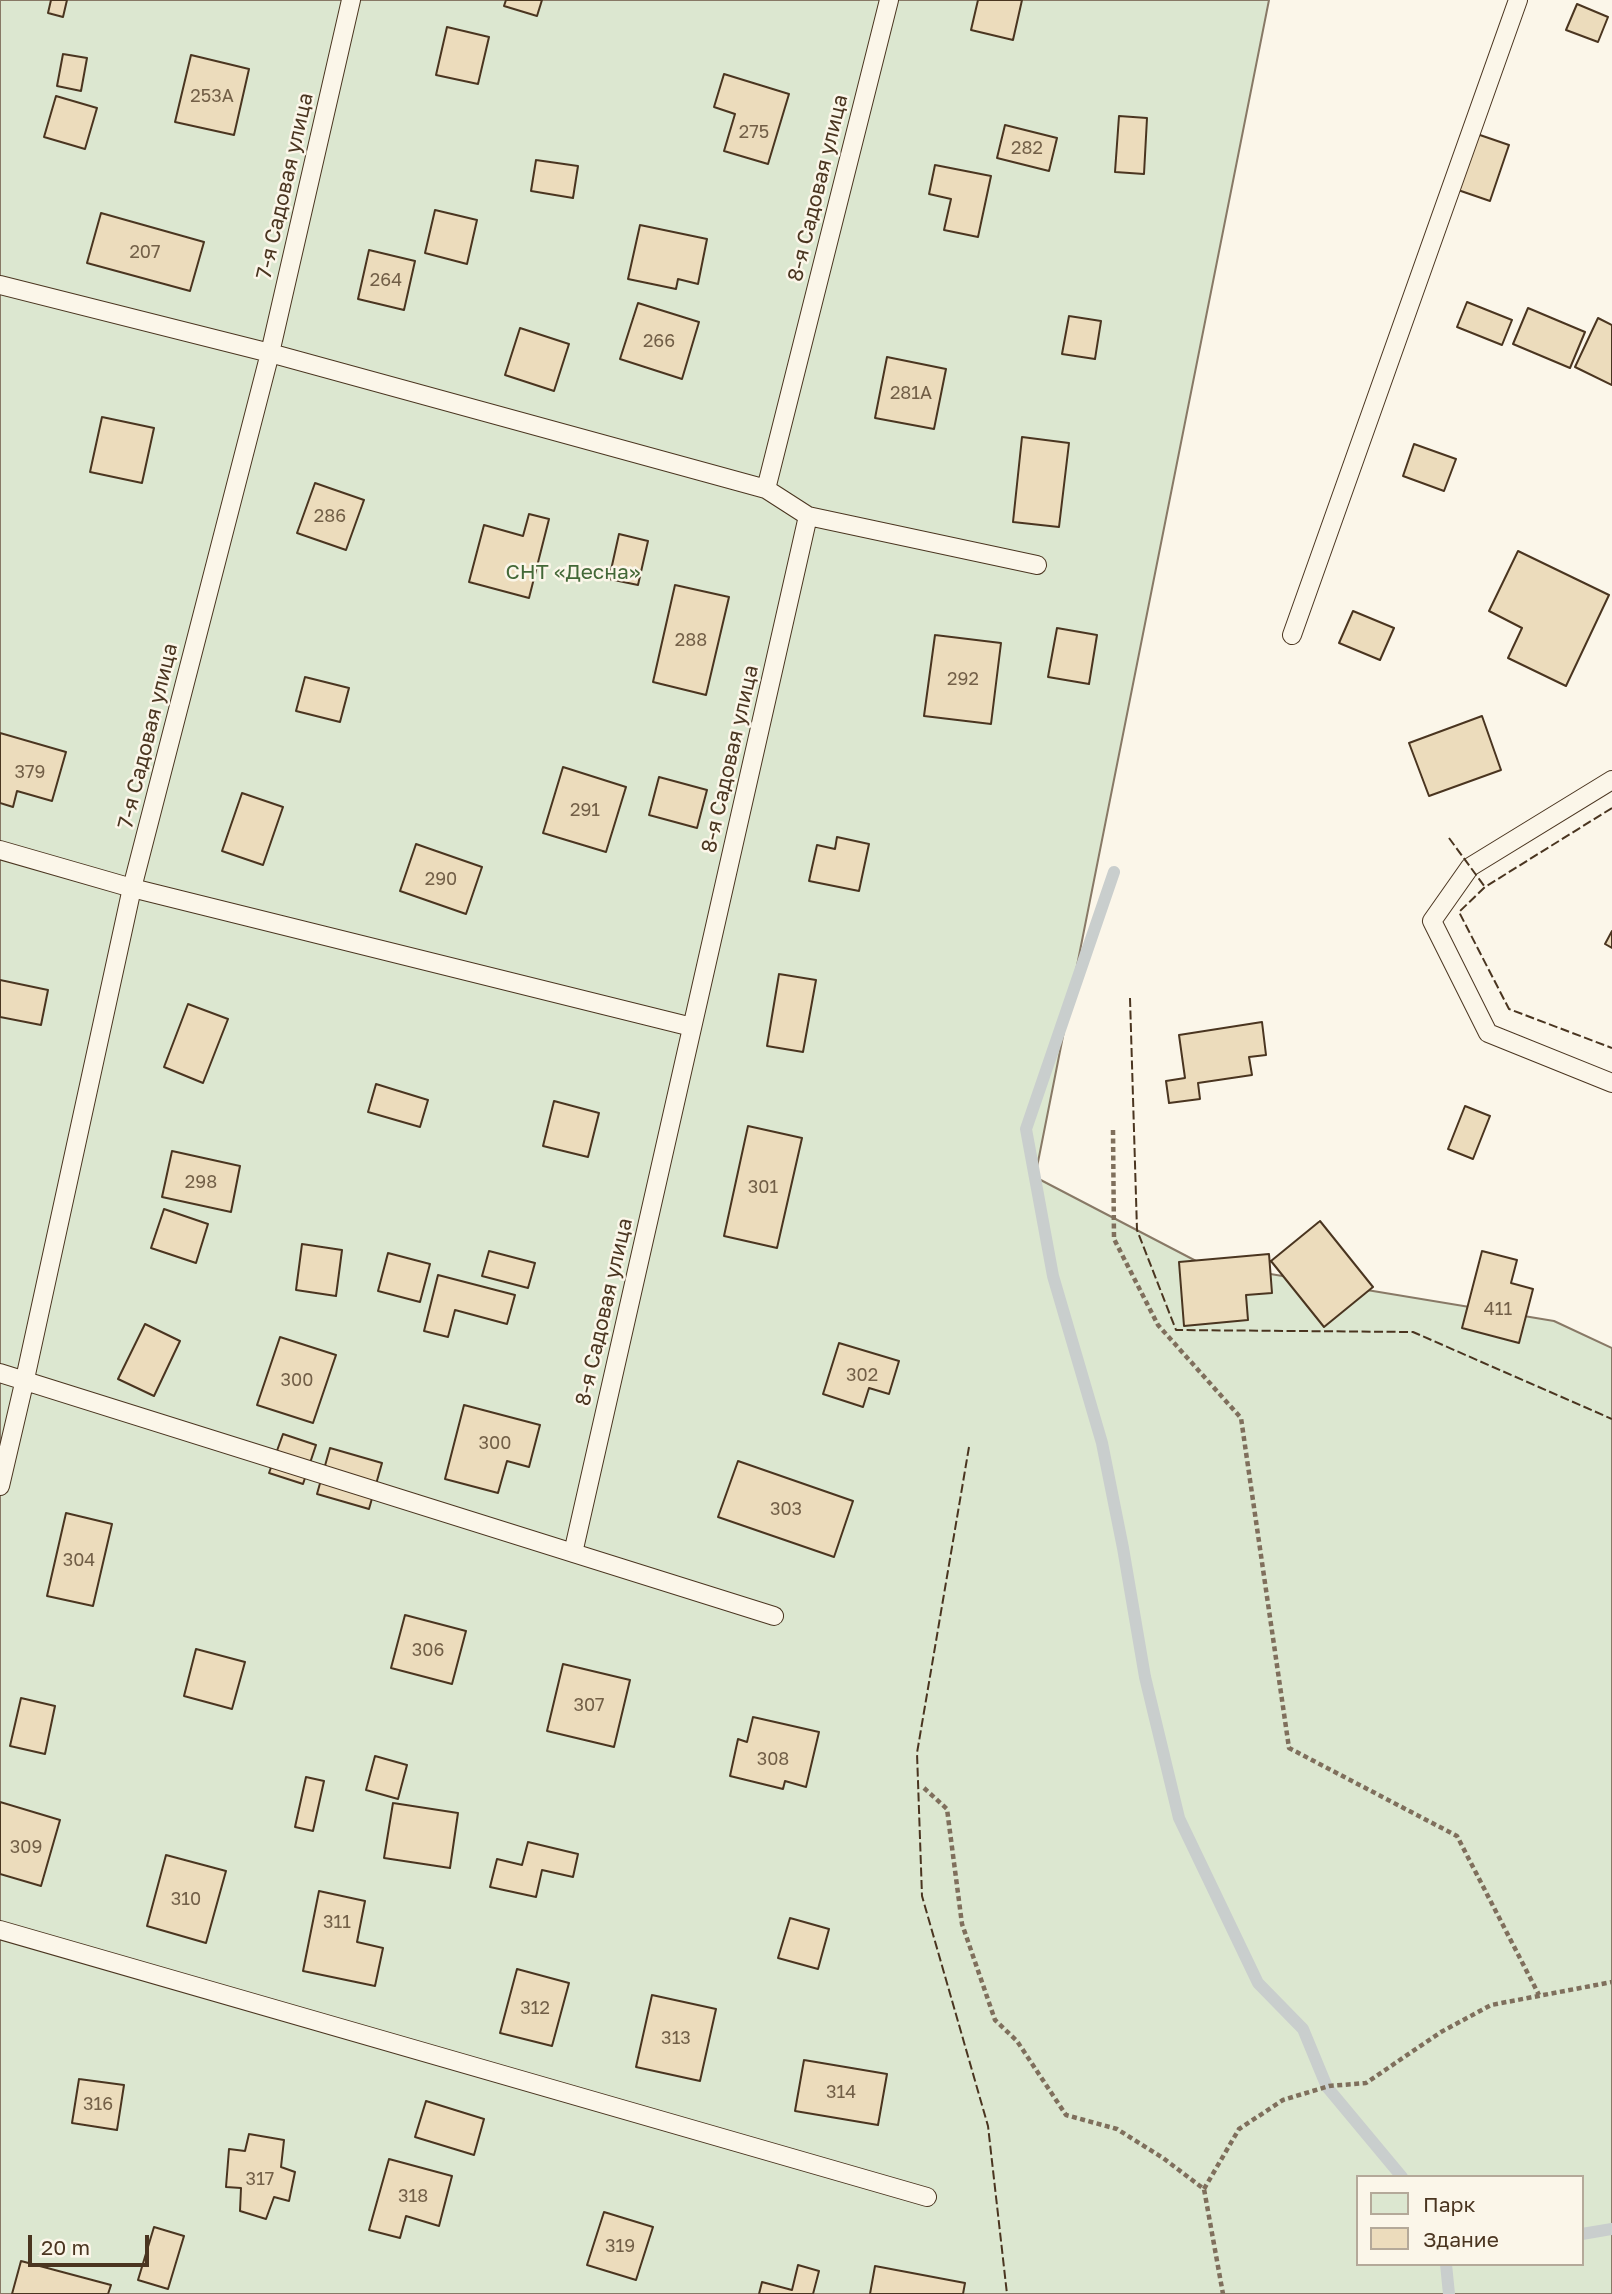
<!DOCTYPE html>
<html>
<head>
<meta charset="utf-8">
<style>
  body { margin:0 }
  #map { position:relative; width:1612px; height:2294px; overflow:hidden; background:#fbf6e9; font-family:"Golos Text",sans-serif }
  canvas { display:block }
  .legend { position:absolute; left:1356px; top:2175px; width:228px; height:91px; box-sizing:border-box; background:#fbf6e9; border:2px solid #b4a999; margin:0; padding:9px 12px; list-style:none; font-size:21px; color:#4a3520 }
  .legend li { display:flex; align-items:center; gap:14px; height:35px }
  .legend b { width:35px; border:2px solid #b4a999 }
  .scale { position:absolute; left:28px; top:2235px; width:121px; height:32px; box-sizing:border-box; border:4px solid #4a3520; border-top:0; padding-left:9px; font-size:21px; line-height:24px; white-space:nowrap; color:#4a3520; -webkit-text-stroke:5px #fbf6e9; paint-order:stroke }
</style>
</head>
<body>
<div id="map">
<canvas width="1612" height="2294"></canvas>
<ul class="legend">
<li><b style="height:19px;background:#dce7d0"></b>Парк</li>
<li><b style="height:19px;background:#ecdcbc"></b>Здание</li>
</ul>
<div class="scale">20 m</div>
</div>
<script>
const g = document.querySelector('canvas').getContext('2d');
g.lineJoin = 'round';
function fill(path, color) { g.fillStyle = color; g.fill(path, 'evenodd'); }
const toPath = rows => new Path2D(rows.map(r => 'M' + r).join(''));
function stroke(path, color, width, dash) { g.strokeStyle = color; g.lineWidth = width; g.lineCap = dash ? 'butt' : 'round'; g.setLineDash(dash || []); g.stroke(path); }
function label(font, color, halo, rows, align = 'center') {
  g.font = font + ' "Golos Text",sans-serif'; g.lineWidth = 5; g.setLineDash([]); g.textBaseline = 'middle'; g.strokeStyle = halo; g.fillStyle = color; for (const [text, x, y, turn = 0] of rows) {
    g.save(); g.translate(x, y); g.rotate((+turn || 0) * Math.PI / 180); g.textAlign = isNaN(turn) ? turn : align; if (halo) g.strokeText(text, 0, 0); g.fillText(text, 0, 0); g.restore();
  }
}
const green = toPath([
  [0,0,1269,0,1035,1177,1198,1262,1554,1321,1612,1348,1612,2294,0,2294,0,0],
  [1358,2177,1582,2177,1582,2264,1358,2264,1358,2177]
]);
const stream = toPath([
  [1114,872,1026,1129,1053,1276,1102,1443,1123,1548,1145,1677,1179,1818,1258,1983,1303,2029,1327,2087,1402,2177],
  [1582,2234,1612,2229],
  [1446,2264,1449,2294]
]);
const building = toPath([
  [51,0,67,0,63,17,48,13,51,0],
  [506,0,542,0,537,16,504,6,506,0],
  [978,0,1022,0,1013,40,971,30,978,0],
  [1577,4,1608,17,1598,42,1566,30,1577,4],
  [447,27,489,37,478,84,436,75,447,27],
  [63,54,87,58,81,91,57,86,63,54],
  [191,55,249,69,234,135,175,122,191,55],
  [724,74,789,94,768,164,724,151,735,114,714,107,724,74],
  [56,96,97,108,85,149,44,137,56,96],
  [1119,116,1147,118,1144,174,1115,172,1119,116],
  [1005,125,1057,138,1049,171,997,158,1005,125],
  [1477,134,1509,145,1490,201,1458,190,1477,134],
  [536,160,578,166,573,198,531,191,536,160],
  [935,165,991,176,978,237,944,230,951,199,929,194,935,165],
  [435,210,477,220,467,264,425,253,435,210],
  [101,213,204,242,190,291,87,263,101,213],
  [640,225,707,239,698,284,678,279,676,289,628,279,640,225],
  [369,250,415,261,404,310,358,299,369,250],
  [1467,302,1512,320,1502,345,1457,327,1467,302],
  [638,303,699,322,682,379,620,359,638,303],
  [1528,308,1585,332,1570,368,1513,344,1528,308],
  [1069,316,1101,321,1095,359,1062,354,1069,316],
  [1598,318,1612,325,1612,385,1575,367,1598,318],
  [520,328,569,344,554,391,505,375,520,328],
  [887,357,946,369,934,429,875,418,887,357],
  [102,417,154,428,142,483,90,472,102,417],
  [1022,437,1069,443,1059,527,1013,522,1022,437],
  [1414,444,1456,459,1444,491,1403,476,1414,444],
  [315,483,364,500,346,550,297,533,315,483],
  [529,514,549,519,529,598,469,582,484,525,523,536,529,514],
  [619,534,648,541,638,585,609,579,619,534],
  [1518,551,1609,595,1566,686,1508,658,1522,628,1489,611,1518,551],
  [675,585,729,597,706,695,653,682,675,585],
  [1353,611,1394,628,1380,660,1339,643,1353,611],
  [1057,628,1097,635,1089,684,1048,677,1057,628],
  [935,635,1001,643,991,724,924,716,935,635],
  [305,677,349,688,340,722,296,711,305,677],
  [1482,716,1501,770,1429,796,1409,743,1482,716],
  [0,733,66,752,52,801,17,791,13,807,0,803,0,733],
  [563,767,626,787,606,852,543,833,563,767],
  [659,777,707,790,697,828,649,815,659,777],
  [242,793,283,807,263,865,222,851,242,793],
  [837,837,869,844,859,891,809,881,817,845,835,849,837,837],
  [416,844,482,867,466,914,400,891,416,844],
  [1612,931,1612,948,1605,944,1612,931],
  [779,974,816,980,803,1052,767,1046,779,974],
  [0,980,48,990,41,1025,0,1017,0,980],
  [188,1004,228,1019,203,1083,164,1067,188,1004],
  [1262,1022,1266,1055,1249,1057,1252,1075,1198,1083,1200,1099,1169,1103,1166,1081,1185,1078,1179,1035,1262,1022],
  [376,1084,428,1100,420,1127,368,1112,376,1084],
  [554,1101,599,1113,588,1157,543,1146,554,1101],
  [1465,1106,1490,1116,1473,1159,1448,1149,1465,1106],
  [748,1126,802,1138,777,1248,724,1236,748,1126],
  [172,1151,240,1166,231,1212,162,1197,172,1151],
  [164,1209,208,1224,196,1263,151,1248,164,1209],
  [1320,1221,1373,1287,1324,1327,1271,1261,1320,1221],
  [302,1244,342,1250,336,1296,296,1290,302,1244],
  [489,1251,535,1263,528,1288,482,1276,489,1251],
  [1482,1251,1517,1260,1511,1283,1533,1289,1519,1343,1462,1328,1482,1251],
  [388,1253,430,1264,420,1302,378,1291,388,1253],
  [1269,1254,1272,1293,1246,1295,1248,1320,1184,1326,1179,1262,1269,1254],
  [438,1275,515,1295,507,1324,455,1310,448,1337,424,1331,438,1275],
  [145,1324,180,1341,154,1396,118,1379,145,1324],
  [280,1337,336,1355,313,1423,257,1405,280,1337],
  [839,1343,899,1361,889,1394,869,1388,863,1407,823,1394,839,1343],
  [464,1405,540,1425,529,1467,507,1461,498,1493,445,1479,464,1405],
  [283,1434,316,1445,303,1484,269,1473,283,1434],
  [330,1448,382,1463,369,1509,317,1494,330,1448],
  [738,1461,853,1501,834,1557,718,1517,738,1461],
  [66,1513,112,1524,93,1606,47,1596,66,1513],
  [405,1615,466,1631,452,1684,391,1668,405,1615],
  [196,1649,245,1662,232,1709,184,1696,196,1649],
  [563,1664,630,1680,614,1747,547,1731,563,1664],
  [21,1698,55,1706,45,1754,10,1746,21,1698],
  [753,1717,819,1732,806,1787,785,1781,783,1789,730,1776,738,1739,747,1742,753,1717],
  [375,1756,407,1765,398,1799,366,1790,375,1756],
  [306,1777,324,1781,313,1831,295,1827,306,1777],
  [0,1802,60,1820,41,1886,0,1874,0,1802],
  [393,1803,458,1813,450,1868,384,1858,393,1803],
  [528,1842,578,1854,573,1877,542,1870,536,1897,490,1887,497,1859,522,1865,528,1842],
  [166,1855,226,1871,206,1943,147,1926,166,1855],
  [319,1891,365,1901,357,1942,383,1948,375,1986,303,1971,319,1891],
  [790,1918,829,1929,818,1969,778,1958,790,1918],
  [517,1969,569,1983,552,2046,500,2033,517,1969],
  [652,1995,716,2009,700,2081,636,2067,652,1995],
  [804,2060,887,2074,878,2125,795,2111,804,2060],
  [79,2079,124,2085,117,2130,72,2123,79,2079],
  [426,2101,484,2119,474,2155,415,2137,426,2101],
  [249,2134,284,2140,281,2167,295,2172,289,2201,274,2197,266,2219,240,2211,241,2188,226,2187,229,2149,245,2151,249,2134],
  [389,2159,452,2176,439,2226,406,2216,400,2238,369,2230,389,2159],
  [604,2212,653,2227,636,2280,587,2265,604,2212],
  [154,2227,184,2236,168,2289,138,2280,154,2227],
  [21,2261,111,2285,108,2294,12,2294,21,2261],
  [798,2265,819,2271,813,2294,759,2294,762,2282,792,2290,798,2265],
  [875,2266,965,2283,963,2294,870,2294,875,2266]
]);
const path = toPath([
  [1113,1130,1114,1239,1158,1325,1241,1418,1289,1748,1457,1836,1539,1995],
  [924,1788,947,1809,962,1924,995,2020,1017,2041,1066,2115,1117,2129,1163,2158,1204,2189,1223,2294],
  [1204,2189,1239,2129,1283,2100,1329,2086,1366,2083,1441,2032,1491,2005,1612,1982]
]);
const service = toPath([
  [0,285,270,353,766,489],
  [808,516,1037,565],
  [1292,635,1518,0],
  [1612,780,1470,867,1432,921,1488,1033,1612,1083],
  [0,850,132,888,692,1027],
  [0,1373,774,1616],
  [0,1486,25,1379,132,888,270,353,351,0],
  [573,1553,808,516,766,489,889,0],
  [0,1930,927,2197]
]);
const fence = toPath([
  [1612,808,1485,887,1459,912,1509,1009,1612,1048],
  [1449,838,1485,887],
  [1130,998,1137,1230,1176,1330,1413,1332,1612,1419],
  [969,1447,917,1753,922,1896,988,2126,1007,2294]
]);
const numberNames = [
  ["253А",212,96],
  ["275",754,132],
  ["282",1027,148],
  ["207",145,252],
  ["264",386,280],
  ["266",659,341],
  ["281А",911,393],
  ["286",330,516],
  ["288",691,640],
  ["292",963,679],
  ["379",30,772],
  ["291",585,810],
  ["290",441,879],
  ["298",201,1182],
  ["301",763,1187],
  ["411",1498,1309],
  ["302",862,1375],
  ["300",297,1380],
  ["300",495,1443],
  ["303",786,1509],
  ["304",79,1560],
  ["306",428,1650],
  ["307",589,1705],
  ["308",773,1759],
  ["309",26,1847],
  ["310",186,1899],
  ["311",337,1922],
  ["312",535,2008],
  ["313",676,2038],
  ["314",841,2092],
  ["316",98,2104],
  ["317",260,2179],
  ["318",413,2196],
  ["319",620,2246]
];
const streetNames = [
  ["7-я Садовая улица",285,186,-77],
  ["8-я Садовая улица",818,188,-76],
  ["7-я Садовая улица",148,736,-76],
  ["8-я Садовая улица",730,759,-77],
  ["8-я Садовая улица",604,1312,-77]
];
const parkNames = [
  ["СНТ «Десна»",573,572]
];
fill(green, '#dce7d0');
stroke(green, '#887966', 2);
stroke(stream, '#c9cecd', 12);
fill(building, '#ecdcbc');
stroke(building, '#4a3520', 2);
stroke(service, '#4a3520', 20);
stroke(path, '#7f6f5c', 4.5, [5, 3.5]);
stroke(service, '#fbf6e9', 18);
stroke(fence, '#4a3520', 2, [9, 3.5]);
label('18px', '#725f47', null, numberNames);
label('21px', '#4a3520', '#fbf6e9', streetNames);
label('21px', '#436837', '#fbf6e9', parkNames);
</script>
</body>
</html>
